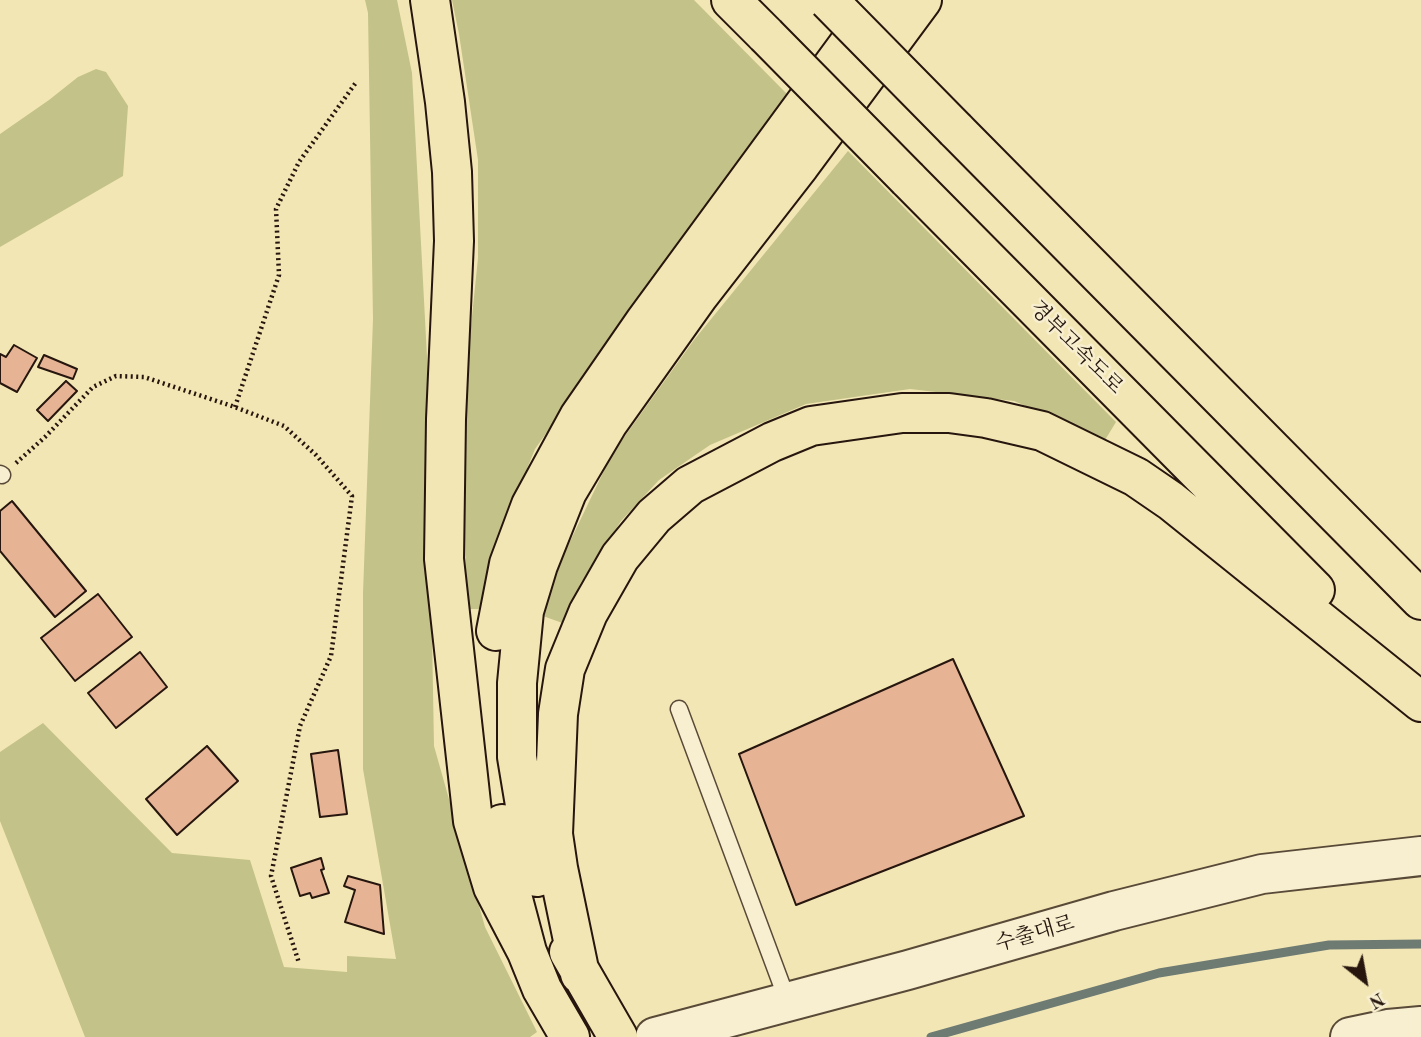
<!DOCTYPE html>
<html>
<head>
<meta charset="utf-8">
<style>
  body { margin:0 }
  #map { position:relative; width:1421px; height:1037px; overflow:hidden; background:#f3e6b5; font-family:"Old Standard TT",serif }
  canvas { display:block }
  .north { position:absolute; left:1330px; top:946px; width:70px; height:70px; -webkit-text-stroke:5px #f7efcf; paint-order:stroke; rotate:149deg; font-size:19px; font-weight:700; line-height:28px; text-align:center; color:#26160e }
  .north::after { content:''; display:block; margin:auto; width:24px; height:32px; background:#26160e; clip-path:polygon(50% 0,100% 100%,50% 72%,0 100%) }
</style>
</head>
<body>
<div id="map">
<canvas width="1421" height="1037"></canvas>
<div class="north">N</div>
</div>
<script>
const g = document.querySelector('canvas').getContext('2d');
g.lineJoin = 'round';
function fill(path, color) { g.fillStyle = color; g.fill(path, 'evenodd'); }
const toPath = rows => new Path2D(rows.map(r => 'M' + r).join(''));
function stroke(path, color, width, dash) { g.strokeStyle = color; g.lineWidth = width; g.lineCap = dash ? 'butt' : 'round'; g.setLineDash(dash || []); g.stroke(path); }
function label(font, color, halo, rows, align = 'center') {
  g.font = font + ' "Old Standard TT","Noto Serif KR",serif'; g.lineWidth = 5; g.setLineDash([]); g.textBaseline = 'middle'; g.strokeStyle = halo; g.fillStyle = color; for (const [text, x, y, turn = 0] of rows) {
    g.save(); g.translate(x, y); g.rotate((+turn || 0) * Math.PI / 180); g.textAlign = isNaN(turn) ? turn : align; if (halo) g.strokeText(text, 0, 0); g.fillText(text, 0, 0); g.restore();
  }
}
const green = toPath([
  [365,0,397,0,412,73,427,357,434,746,485,927,537,1032,530,1037,85,1037,0,821,0,752,43,723,172,853,250,860,284,967,347,972,347,956,396,959,363,769,363,593,373,319,368,13],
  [452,0,694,0,787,94,535,449,488,565,482,609,466,609,463,404,478,258,478,160,459,34],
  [96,69,106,72,128,106,123,176,0,247,0,134,49,100,78,77],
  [848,151,1116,422,1105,440,1014,401,910,389,806,404,710,445,659,480,621,521,580,584,565,624,543,616,551,581,612,454,694,340]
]);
const stream = toPath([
  [931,1037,1159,973,1329,945,1421,944]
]);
const building = toPath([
  [14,345,37,358,17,392,0,383,0,354,6,357,14,345],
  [44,355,77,369,73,379,38,367,44,355],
  [66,381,77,391,48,421,37,410,66,381],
  [12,501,86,591,55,617,0,551,0,511,12,501],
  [98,594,132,637,75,681,41,638,98,594],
  [140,652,167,687,116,728,88,693,140,652],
  [953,659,1024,816,796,905,739,754,953,659],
  [207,746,238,781,177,835,146,799,207,746],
  [338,750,347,814,320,817,311,754,338,750],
  [321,858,324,869,321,870,329,893,312,898,310,893,300,896,291,868,321,858],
  [348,876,380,885,384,934,345,922,355,890,344,886,348,876]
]);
const path = toPath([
  [235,407,279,275,276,209,299,162,357,81],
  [16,463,45,437,93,387,116,376,144,377,235,407,284,426,316,455,352,496,331,656,300,726,271,876,299,963]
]);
const service = toPath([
  [0,474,2,475],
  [679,709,788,1002]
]);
const tertiary = toPath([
  [655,1037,908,970,1114,911,1262,874,1421,856],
  [1350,1037,1388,1029,1421,1026]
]);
const motorway = toPath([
  [430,0,445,102,452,172,454,241,446,419,444,559,473,821,493,887,527,952,542,989,570,1037],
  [731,0,766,35],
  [956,130,1421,600],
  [908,179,1315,590],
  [496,631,509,564,531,505,579,417,644,323,881,0],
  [502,824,510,888,527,952],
  [537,877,517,757,517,683,524,611,538,565,567,492,608,423,699,295,800,165,922,0],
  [569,952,618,1037],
  [580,974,558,868,553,834,558,714,565,669,588,613,620,557,654,516,690,485,772,442,811,426,902,413,949,413,986,418,1042,431,1136,477,1171,501,1421,702]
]);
const motorwayBridge = toPath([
  [828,0,956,130],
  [766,35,908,179]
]);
const streetNames = [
  ["경부고속도로",1076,348,45],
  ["수출대로",1035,934,-16]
];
fill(green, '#c3c288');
stroke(stream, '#6e7b73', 9);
fill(building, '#e6b395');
stroke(building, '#26160e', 2);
stroke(service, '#594a38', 19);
stroke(tertiary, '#594a38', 42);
stroke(motorway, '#26160e', 42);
stroke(path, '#26160e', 4.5, [2, 3.5]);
stroke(service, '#f7efcf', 16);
stroke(tertiary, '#f7efcf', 38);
stroke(motorway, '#f3e6b5', 38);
stroke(motorwayBridge, '#26160e', 42, []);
stroke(motorwayBridge, '#f3e6b5', 38);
label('21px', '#26160e', '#f7efcf', streetNames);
</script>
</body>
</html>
